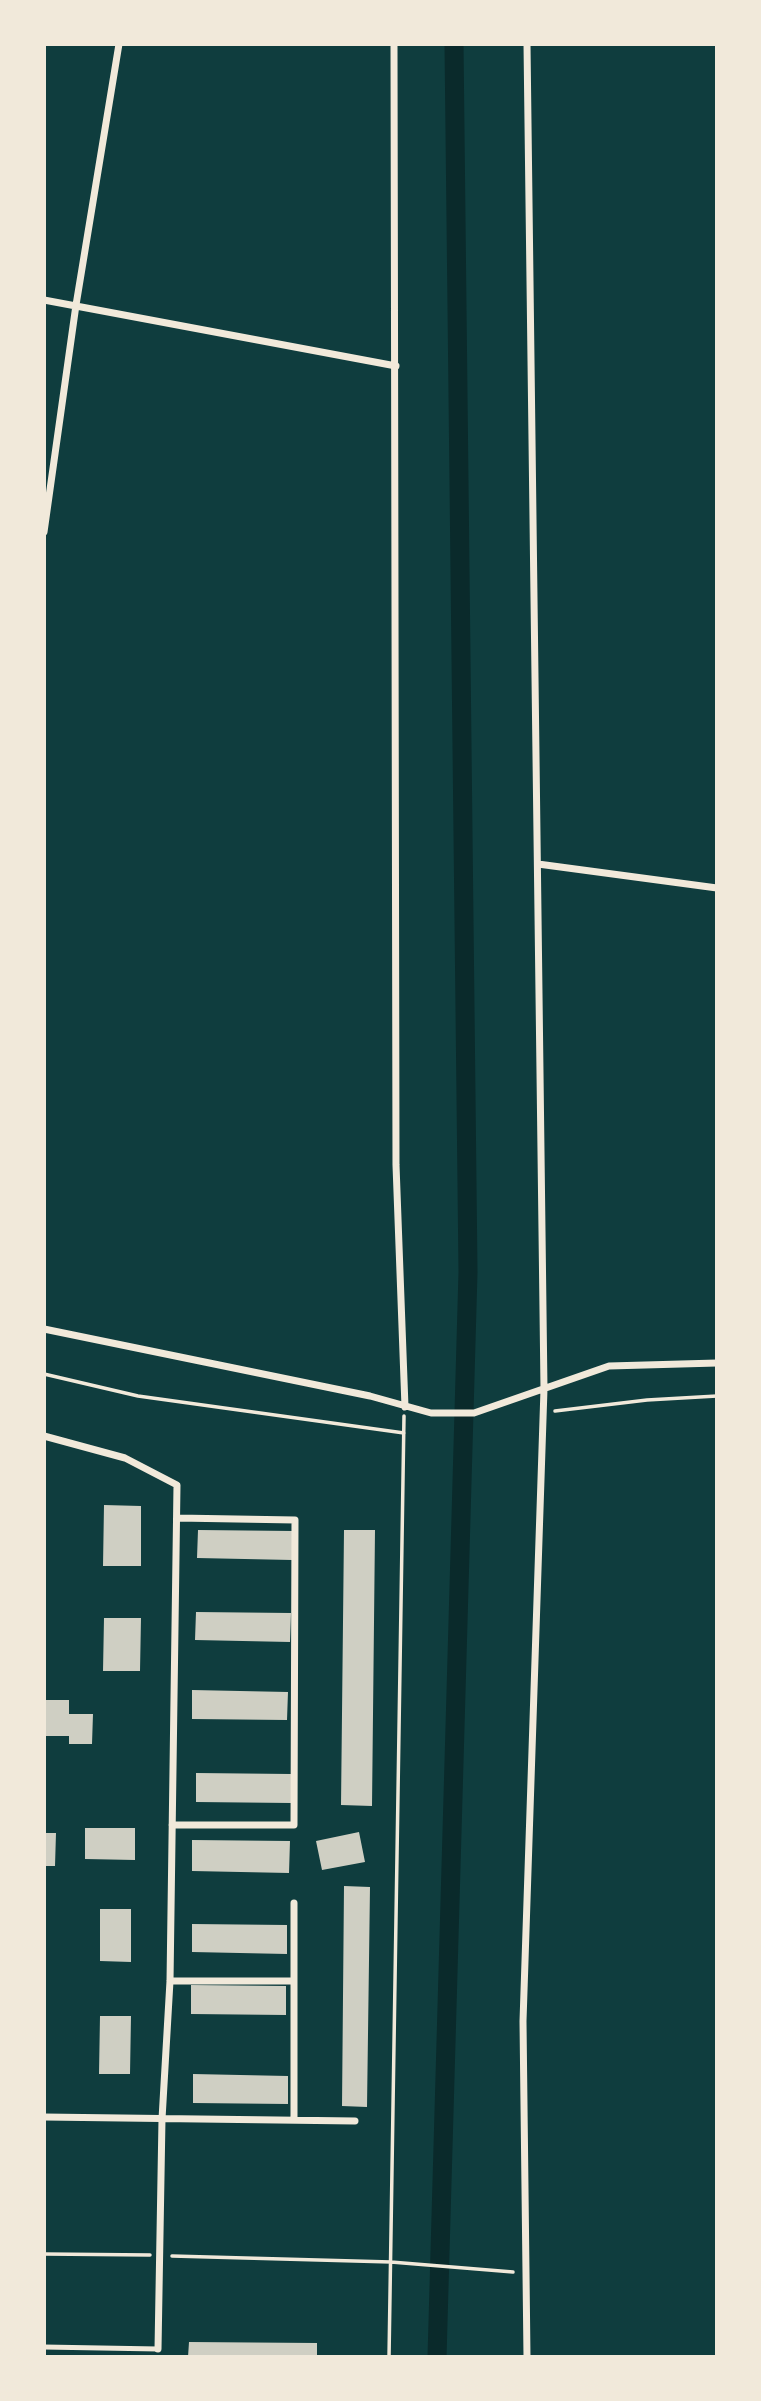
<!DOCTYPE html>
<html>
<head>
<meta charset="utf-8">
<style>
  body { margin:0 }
  #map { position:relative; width:761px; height:2401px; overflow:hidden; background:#0f3d3e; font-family:Karla,sans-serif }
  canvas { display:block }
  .frame { position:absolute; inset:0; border:46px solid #f1e9da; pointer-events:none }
</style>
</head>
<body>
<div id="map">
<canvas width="761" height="2401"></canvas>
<div class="frame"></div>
</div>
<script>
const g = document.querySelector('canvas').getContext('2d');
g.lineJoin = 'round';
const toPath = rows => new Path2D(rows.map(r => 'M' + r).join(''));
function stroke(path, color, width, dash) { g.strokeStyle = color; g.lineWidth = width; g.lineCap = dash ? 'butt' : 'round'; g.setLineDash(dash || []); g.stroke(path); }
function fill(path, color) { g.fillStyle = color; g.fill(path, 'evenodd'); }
const canal = toPath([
  [437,2357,468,1272,454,44]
]);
const building = toPath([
  [104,1505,141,1506,141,1566,103,1566],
  [198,1530,293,1531,292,1560,197,1558],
  [344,1530,375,1530,372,1806,341,1805],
  [196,1612,291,1613,290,1642,195,1640],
  [104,1618,141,1618,140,1671,103,1671],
  [192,1690,288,1692,287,1720,192,1719],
  [44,1700,69,1700,69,1714,93,1714,92,1744,69,1744,69,1736,44,1736],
  [196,1773,291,1774,291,1803,196,1802],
  [85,1828,135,1828,135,1860,85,1859],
  [359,1832,365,1862,322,1870,316,1841],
  [44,1833,56,1833,55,1866,44,1866],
  [192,1840,290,1841,289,1873,192,1871],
  [344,1886,370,1887,367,2107,342,2106],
  [100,1909,131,1909,131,1962,100,1961],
  [192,1924,287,1925,287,1954,192,1952],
  [191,1985,286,1986,286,2015,191,2014],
  [100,2016,131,2016,130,2074,99,2074],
  [193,2074,288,2076,288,2104,193,2103],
  [189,2342,317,2343,317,2357,188,2357]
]);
const path = toPath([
  [44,1374,138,1396,404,1433],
  [555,1411,647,1400,717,1396],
  [44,2254,150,2255],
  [172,2256,391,2262,513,2272],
  [389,2357,404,1416]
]);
const pedestrian = toPath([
  [44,2347,158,2349]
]);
const minor = toPath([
  [394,44,396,1165,405,1407],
  [527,44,544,1389,523,2021,527,2357],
  [44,300,396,366],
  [44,532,76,305,119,44],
  [538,864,717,888],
  [44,1329,370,1396,431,1413,474,1413,609,1366,717,1363],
  [44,1436,125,1458,177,1485,170,1981,162,2119,158,2349],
  [172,1825,294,1825,295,1520,177,1518],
  [170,1981,294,1981],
  [44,2117,355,2121],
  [294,2120,294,1903]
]);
stroke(canal, '#0a2a2b', 19);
fill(building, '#cfcfc3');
stroke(path, '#f1e9da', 3.5);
stroke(pedestrian, '#f1e9da', 5);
stroke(minor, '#f1e9da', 7);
</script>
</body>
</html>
